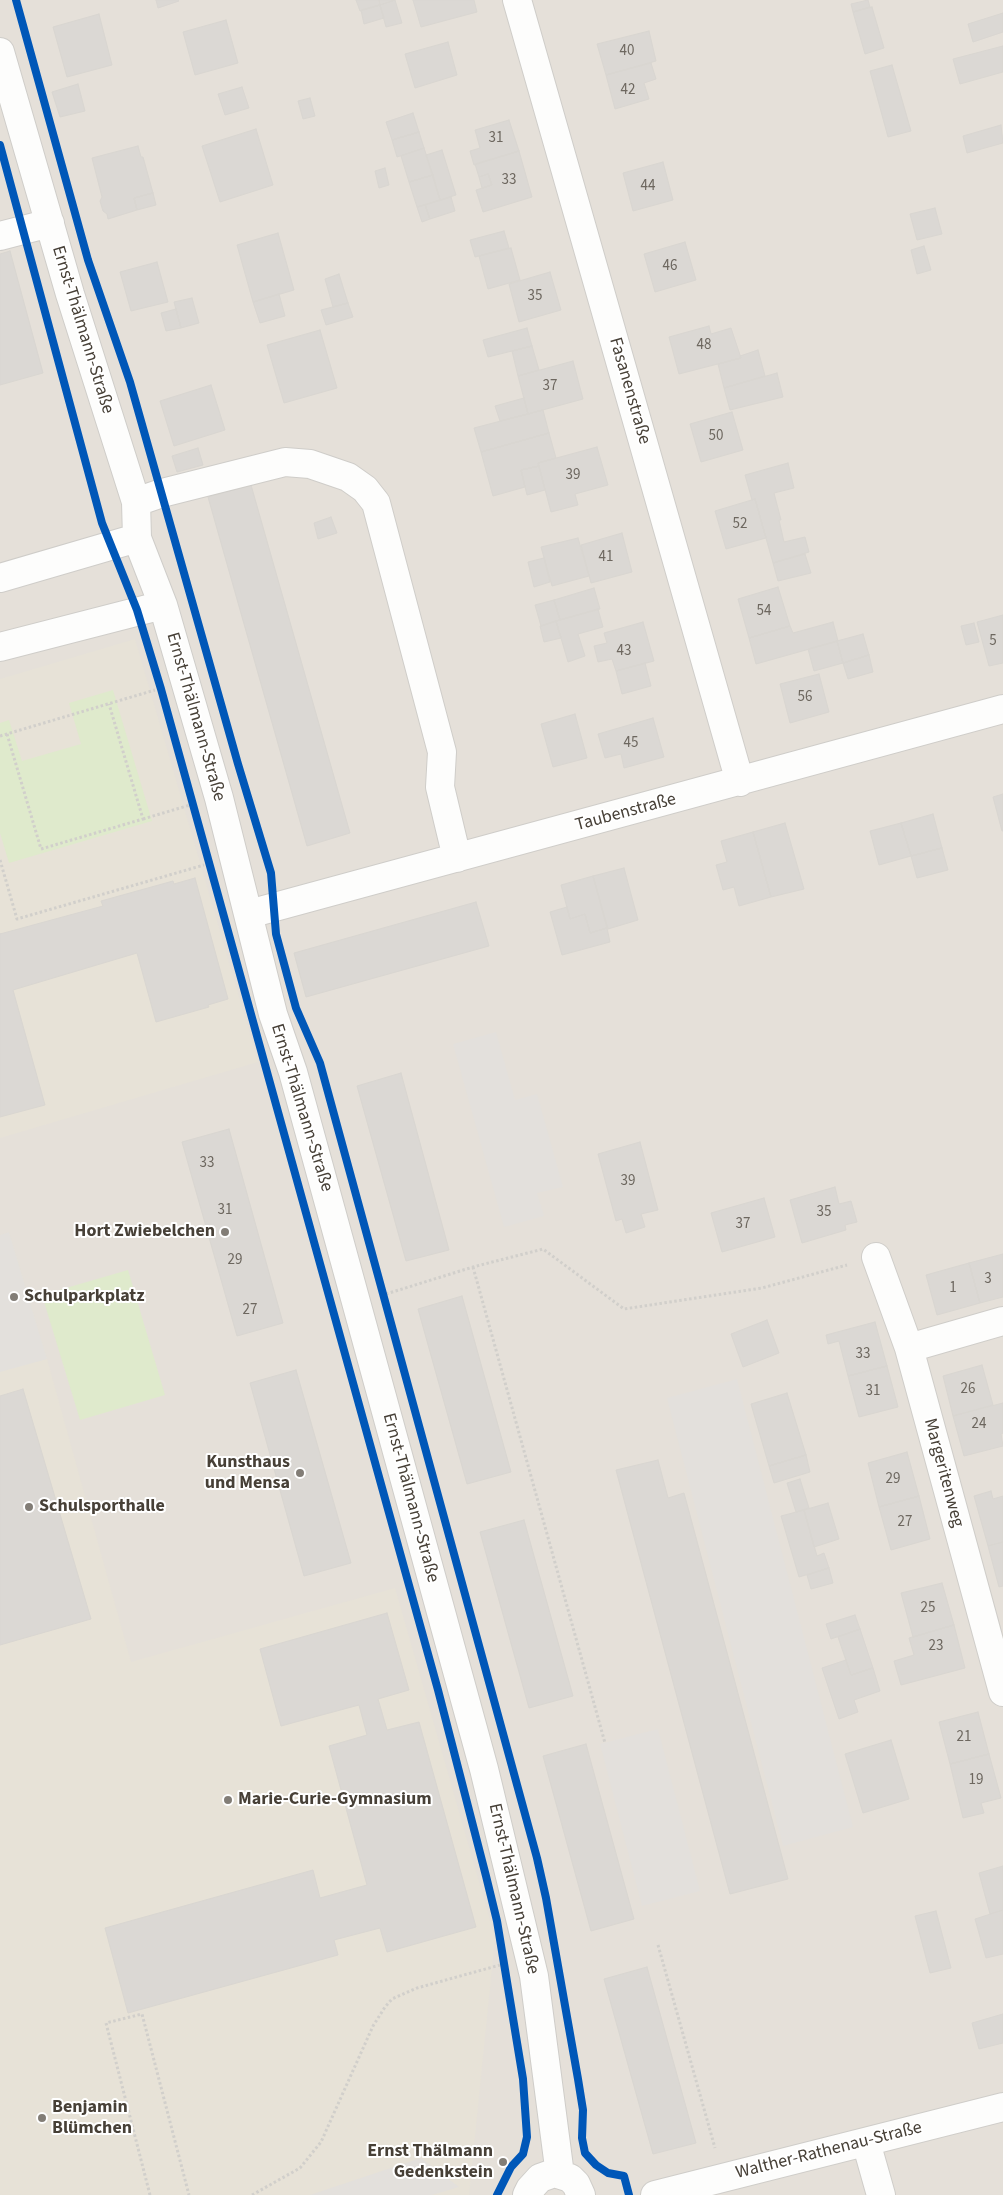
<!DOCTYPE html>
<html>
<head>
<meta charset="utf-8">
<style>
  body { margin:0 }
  canvas { display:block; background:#f1efeb }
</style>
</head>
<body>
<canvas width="1003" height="2195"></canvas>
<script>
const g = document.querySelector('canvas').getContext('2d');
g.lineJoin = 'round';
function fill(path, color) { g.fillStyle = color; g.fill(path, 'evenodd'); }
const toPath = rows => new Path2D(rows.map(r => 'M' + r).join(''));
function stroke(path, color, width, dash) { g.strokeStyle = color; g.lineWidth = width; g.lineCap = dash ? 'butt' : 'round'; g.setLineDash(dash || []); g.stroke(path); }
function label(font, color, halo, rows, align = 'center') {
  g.font = font + ' "Source Sans 3",sans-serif'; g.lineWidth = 4; g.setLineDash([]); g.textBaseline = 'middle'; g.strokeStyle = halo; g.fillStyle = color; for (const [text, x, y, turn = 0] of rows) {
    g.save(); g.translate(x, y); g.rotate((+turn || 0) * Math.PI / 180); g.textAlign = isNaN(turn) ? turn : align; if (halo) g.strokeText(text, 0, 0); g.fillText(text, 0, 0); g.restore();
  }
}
const residential = toPath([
  [0,0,1003,0,1003,2195,0,2195]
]);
const education = toPath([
  [135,639,258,1062,0,1138,0,679],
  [9,1232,47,1359,131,1662,395,1588,495,1938,469,2195,0,2195,0,1235]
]);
const green = toPath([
  [113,690,152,821,9,863,0,833,0,723,9,720,22,761,81,744,69,703],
  [128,1270,165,1395,80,1420,42,1295]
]);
const parking = toPath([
  [496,1032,515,1100,537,1094,563,1187,537,1193,544,1216,504,1227,453,1044],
  [9,1232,47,1359,0,1372,0,1235],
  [737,1379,853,1827,783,1846,667,1398],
  [658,1729,700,1891,642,1906,600,1744],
  [421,2158,459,2187,432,2195,310,2195]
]);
const building = toPath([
  [156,0,178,0,179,1,158,8,156,0],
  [356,0,379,0,380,5,360,11,356,0],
  [379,0,395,0,380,5,379,0],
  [395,0,402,23,386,27,380,5,395,0],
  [413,0,474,0,477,12,421,27,413,0],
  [868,0,870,7,853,12,851,4,868,0],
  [380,5,384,18,364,24,361,10,380,5],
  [872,7,884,48,865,54,853,12,872,7],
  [1003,13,1003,32,973,42,968,24,1003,13],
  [99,14,112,65,67,77,53,27,99,14],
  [226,20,238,63,195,75,183,32,226,20],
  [649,31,656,61,606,75,597,44,649,31],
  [448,42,457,75,415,88,405,54,448,42],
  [1003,46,1003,72,960,84,953,59,1003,46],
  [651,63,656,79,644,83,649,99,615,109,606,75,651,63],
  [892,65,911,131,888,137,870,71,892,65],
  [78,84,85,111,60,117,52,92,78,84],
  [242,87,249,108,225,115,218,94,242,87],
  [310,98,315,116,303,119,298,101,310,98],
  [413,113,419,132,392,140,386,122,413,113],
  [509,120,519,151,474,165,470,151,480,148,475,130,509,120],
  [1001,125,1003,143,967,153,963,136,1001,125],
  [256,129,273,185,220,202,202,146,256,129],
  [419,132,424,148,397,157,392,140,419,132],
  [138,146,141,157,143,157,153,193,134,198,137,210,108,219,107,214,103,211,100,201,102,197,92,158,138,146],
  [424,148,433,175,409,182,401,156,424,148],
  [442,150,456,195,440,200,426,155,442,150],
  [519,151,532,197,483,212,476,190,492,185,488,174,479,177,475,164,519,151],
  [663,162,673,200,633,211,623,173,663,162],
  [385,168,389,185,379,188,375,171,385,168],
  [488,174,492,185,482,188,479,177,488,174],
  [433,175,440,200,417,207,409,182,433,175],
  [153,193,156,205,137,210,134,198,153,193],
  [451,197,455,211,430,219,425,205,451,197],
  [425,205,430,219,422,222,417,207,425,205],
  [935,208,942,234,917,240,910,214,935,208],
  [504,231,509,248,475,257,470,240,504,231],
  [278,233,294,290,253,302,237,245,278,233],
  [685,242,696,280,655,292,644,254,685,242],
  [924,246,931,270,917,274,911,250,924,246],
  [511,248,520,280,488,289,479,256,511,248],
  [10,251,43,373,0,385,0,254,10,251],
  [157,262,168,302,131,311,120,272,157,262],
  [550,272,561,310,519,322,509,284,550,272],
  [339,274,348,303,333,307,325,279,339,274],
  [279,294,285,316,260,323,253,302,279,294],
  [192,298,199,323,181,328,174,302,192,298],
  [348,303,353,317,326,325,321,310,348,303],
  [176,309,181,328,166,331,161,313,176,309],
  [709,326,711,334,731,328,741,358,679,374,669,337,709,326],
  [527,328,532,346,488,357,483,340,527,328],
  [320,330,337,388,284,403,267,345,320,330],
  [532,346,539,370,518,376,512,351,532,346],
  [758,350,765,376,724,388,718,364,741,358,740,356,758,350],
  [573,361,583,399,528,414,518,376,573,361],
  [777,373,783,397,730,410,724,388,777,373],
  [211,385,225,430,174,446,160,401,211,385],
  [524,398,528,414,500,421,495,406,524,398],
  [543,410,549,433,481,452,474,428,543,410],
  [732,412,743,450,701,462,690,424,732,412],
  [549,433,556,458,538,463,539,466,521,470,525,487,493,496,481,452,549,433],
  [597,447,608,485,575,494,578,505,551,512,538,463,597,447],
  [198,448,203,465,177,472,172,456,198,448],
  [788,463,794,488,774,493,781,520,779,520,784,542,805,537,809,552,773,563,755,499,752,500,745,475,788,463],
  [539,466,545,490,527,495,521,470,539,466],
  [251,485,350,833,307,846,208,497,251,485],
  [755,499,766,538,726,549,715,511,755,499],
  [331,517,337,533,318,539,314,523,331,517],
  [622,533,632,572,591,583,581,545,622,533],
  [578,538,589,576,552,586,541,547,578,538],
  [805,554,811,573,778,581,773,563,805,554],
  [544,558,550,582,534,587,528,562,544,558],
  [778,587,790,626,749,638,738,599,778,587],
  [594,588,600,609,560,620,554,600,594,588],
  [554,600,560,620,541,626,535,605,554,600],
  [598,609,603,627,578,634,585,656,568,662,556,621,598,609],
  [1003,615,1003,663,989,666,977,622,1003,615],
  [556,621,561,638,544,642,540,626,556,621],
  [643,622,654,661,616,671,612,659,598,662,594,646,607,643,604,633,643,622],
  [833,622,838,641,756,664,749,638,790,626,793,633,833,622],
  [974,623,979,642,966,645,961,626,974,623],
  [863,634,869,655,843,663,837,641,863,634],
  [837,641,843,663,814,671,808,649,837,641],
  [869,655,873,672,848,679,843,663,869,655],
  [645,663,651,686,622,694,616,671,645,663],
  [819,674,829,712,790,723,780,684,819,674],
  [575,714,587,758,553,767,541,724,575,714],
  [653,718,664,757,624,768,621,754,605,758,598,734,653,718],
  [1003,794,1003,831,1002,831,993,797,1003,794],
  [933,814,942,848,911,856,901,823,933,814],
  [785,823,804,889,771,897,753,832,785,823],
  [901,823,911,856,879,865,870,831,901,823],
  [753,832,771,897,739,906,734,887,723,890,716,865,727,862,721,841,753,832],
  [942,848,948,870,917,878,911,856,942,848],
  [624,868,638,920,608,929,593,876,624,868],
  [593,876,607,928,590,933,585,914,570,919,561,885,593,876],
  [195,878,228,999,208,1005,209,1007,156,1022,137,953,13,990,45,1105,0,1117,0,933,0,934,103,906,101,901,173,881,174,884,195,878],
  [476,902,489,946,306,997,294,953,476,902],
  [567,907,570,919,585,914,590,933,607,928,610,942,562,955,550,912,567,907],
  [401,1073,449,1250,406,1261,357,1086,401,1073],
  [229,1129,283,1323,237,1336,182,1142,229,1129],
  [640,1142,658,1210,641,1214,645,1227,626,1233,622,1219,616,1221,598,1154,640,1142],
  [835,1187,839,1204,851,1201,857,1222,845,1225,846,1230,802,1243,790,1200,835,1187],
  [764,1198,775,1237,722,1252,711,1213,764,1198],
  [1003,1254,1003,1297,980,1303,969,1263,1003,1254],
  [969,1263,980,1303,937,1315,926,1275,969,1263],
  [462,1296,511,1472,467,1484,418,1309,462,1296],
  [767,1320,779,1353,743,1367,731,1334,767,1320],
  [875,1322,887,1366,848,1376,839,1341,828,1344,826,1335,875,1322],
  [982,1365,993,1405,953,1416,943,1376,982,1365],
  [887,1366,898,1407,859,1417,848,1376,887,1366],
  [296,1370,351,1563,304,1576,250,1383,296,1370],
  [23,1389,91,1619,0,1645,0,1396,23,1389],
  [787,1393,806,1455,769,1466,751,1404,787,1393],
  [1003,1403,1003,1433,1001,1434,1003,1446,964,1456,953,1416,1003,1403],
  [907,1452,919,1496,879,1507,868,1463,907,1452],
  [806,1455,810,1472,774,1483,769,1466,806,1455],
  [658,1460,668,1498,684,1493,788,1879,730,1894,616,1470,658,1460],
  [800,1479,809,1508,796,1512,787,1483,800,1479],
  [991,1491,993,1499,1003,1496,1003,1542,988,1546,974,1496,991,1491],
  [919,1496,930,1539,891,1550,879,1507,919,1496],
  [828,1503,839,1539,814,1547,804,1510,828,1503],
  [804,1510,817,1556,824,1553,829,1568,799,1577,781,1516,804,1510],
  [524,1520,573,1696,529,1708,480,1532,524,1520],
  [1003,1542,1003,1586,999,1587,988,1546,1003,1542],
  [829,1568,833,1583,811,1589,807,1575,829,1568],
  [942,1583,954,1625,913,1637,901,1593,942,1583],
  [387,1613,409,1690,378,1699,387,1730,419,1722,476,1927,387,1952,380,1928,334,1940,338,1955,128,2013,105,1928,313,1870,320,1898,367,1885,329,1746,367,1735,359,1705,281,1726,260,1649,387,1613],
  [855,1615,860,1629,831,1639,826,1624,855,1615],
  [954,1625,965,1668,901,1685,894,1661,914,1655,909,1638,954,1625],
  [860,1629,873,1668,851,1675,838,1637,860,1629],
  [846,1660,851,1675,873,1668,880,1691,854,1700,858,1712,839,1719,822,1668,846,1660],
  [978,1712,989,1754,950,1764,939,1722,978,1712],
  [891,1740,909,1799,863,1813,845,1754,891,1740],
  [586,1744,634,1919,591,1931,543,1756,586,1744],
  [989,1754,1001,1798,981,1803,984,1813,963,1818,950,1764,989,1754],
  [1003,1866,1003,1910,990,1914,979,1873,1003,1866],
  [1003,1910,1003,1954,986,1958,975,1919,1003,1910],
  [936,1911,951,1968,930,1973,915,1916,936,1911],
  [647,1967,696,2143,653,2154,604,1979,647,1967],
  [1003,2014,1003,2043,979,2049,972,2023,1003,2014]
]);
const path = toPath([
  [7,734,41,849,143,819,109,704],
  [0,736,155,690],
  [143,819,190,805],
  [0,860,17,919,204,865],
  [473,1267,605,1743],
  [386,1294,473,1267,543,1249,624,1309,762,1288,847,1265],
  [658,1945,715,2148],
  [150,2195,106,2023,142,2014,189,2195],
  [252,2195,300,2168,321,2142,373,2026,385,2007,392,1999,417,1988,500,1965]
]);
const minor = toPath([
  [517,0,740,782],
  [0,52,70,294,136,502,137,538,163,605,219,798,273,1014,293,1072,484,1769,534,1976,560,2175],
  [0,236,50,223],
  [136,502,162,493,285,462,310,464,348,477,365,489,376,503,442,752,440,787,457,858],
  [0,578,137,538],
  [0,647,163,605],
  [249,914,1003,709],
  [876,1257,909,1348,1003,1692],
  [909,1348,1003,1321],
  [866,2142,881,2195],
  [527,2195,530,2189,540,2178,554,2173,570,2178,576,2184,581,2195],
  [655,2195,1003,2107]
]);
const cycleway = toPath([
  [16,0,88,260,130,382,238,764,271,873,276,934,296,1008,320,1063,537,1858,546,1898,578,2079,583,2110,582,2138,585,2153,596,2165,608,2173,624,2176,629,2195],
  [0,145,102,523,137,610,161,689,438,1690,486,1876,497,1921,523,2079,527,2137,523,2154,511,2167,497,2195]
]);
const markers = [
  [225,1232,5,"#827d76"],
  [14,1297,5,"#827d76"],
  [300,1473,5,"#827d76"],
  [29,1507,5,"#827d76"],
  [228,1800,5,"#827d76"],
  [42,2118,5,"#827d76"],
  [503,2162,5,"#827d76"]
];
const numberNames = [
  ["40",627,52],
  ["42",628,91],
  ["31",496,139],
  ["33",509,181],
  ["44",648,187],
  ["46",670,267],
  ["35",535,297],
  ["48",704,346],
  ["37",550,387],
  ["50",716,437],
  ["39",573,476],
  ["52",740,525],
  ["41",606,558],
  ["54",764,612],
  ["5",993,642],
  ["43",624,652],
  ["56",805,698],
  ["45",631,744],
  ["33",207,1164],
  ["39",628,1182],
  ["31",225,1211],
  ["35",824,1213],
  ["37",743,1225],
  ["29",235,1261],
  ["3",988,1280],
  ["1",953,1289],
  ["27",250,1311],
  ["33",863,1355],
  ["26",968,1390],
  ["31",873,1392],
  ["24",979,1425],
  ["29",893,1480],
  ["27",905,1523],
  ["25",928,1609],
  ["23",936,1647],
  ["21",964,1738],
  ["19",976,1781]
];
const streetNames = [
  ["Ernst-Thälmann-Straße",82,330,73],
  ["Fasanenstraße",629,391,74],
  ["Ernst-Thälmann-Straße",195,717,74],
  ["Taubenstraße",626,813,-15],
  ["Ernst-Thälmann-Straße",301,1108,73],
  ["Margeritenweg",943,1473,75],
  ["Ernst-Thälmann-Straße",410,1498,75],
  ["Ernst-Thälmann-Straße",513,1889,77],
  ["Walther-Rathenau-Straße",829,2151,-14]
];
const poiNames = [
  ["Hort Zwiebelchen",215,1232,"right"],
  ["Schulparkplatz",24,1297],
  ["Kunsthaus",290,1463,"right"],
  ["und Mensa",290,1484,"right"],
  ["Schulsporthalle",39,1507],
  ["Marie-Curie-Gymnasium",238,1800],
  ["Benjamin",52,2108],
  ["Blümchen",52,2129],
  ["Ernst Thälmann",493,2152,"right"],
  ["Gedenkstein",493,2173,"right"]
];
fill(residential, '#e5e0d9');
fill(education, '#e7e2d7');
fill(green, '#dfeacc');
fill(parking, '#e3e0dc');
fill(building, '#dbd8d4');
stroke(building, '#d9d6d1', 1);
stroke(minor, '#cfcdc9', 30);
stroke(path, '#d1cfcb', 3, [2.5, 2.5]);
stroke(minor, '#fdfdfc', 28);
stroke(cycleway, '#0057b8', 8);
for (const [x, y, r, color] of markers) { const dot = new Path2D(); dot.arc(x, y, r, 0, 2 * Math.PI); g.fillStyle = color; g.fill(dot); stroke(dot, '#fff', 2); }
label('15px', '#6d675f', null, numberNames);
label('18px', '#474037', '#fff', streetNames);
label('bold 18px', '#474037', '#fff', poiNames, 'left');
</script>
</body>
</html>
